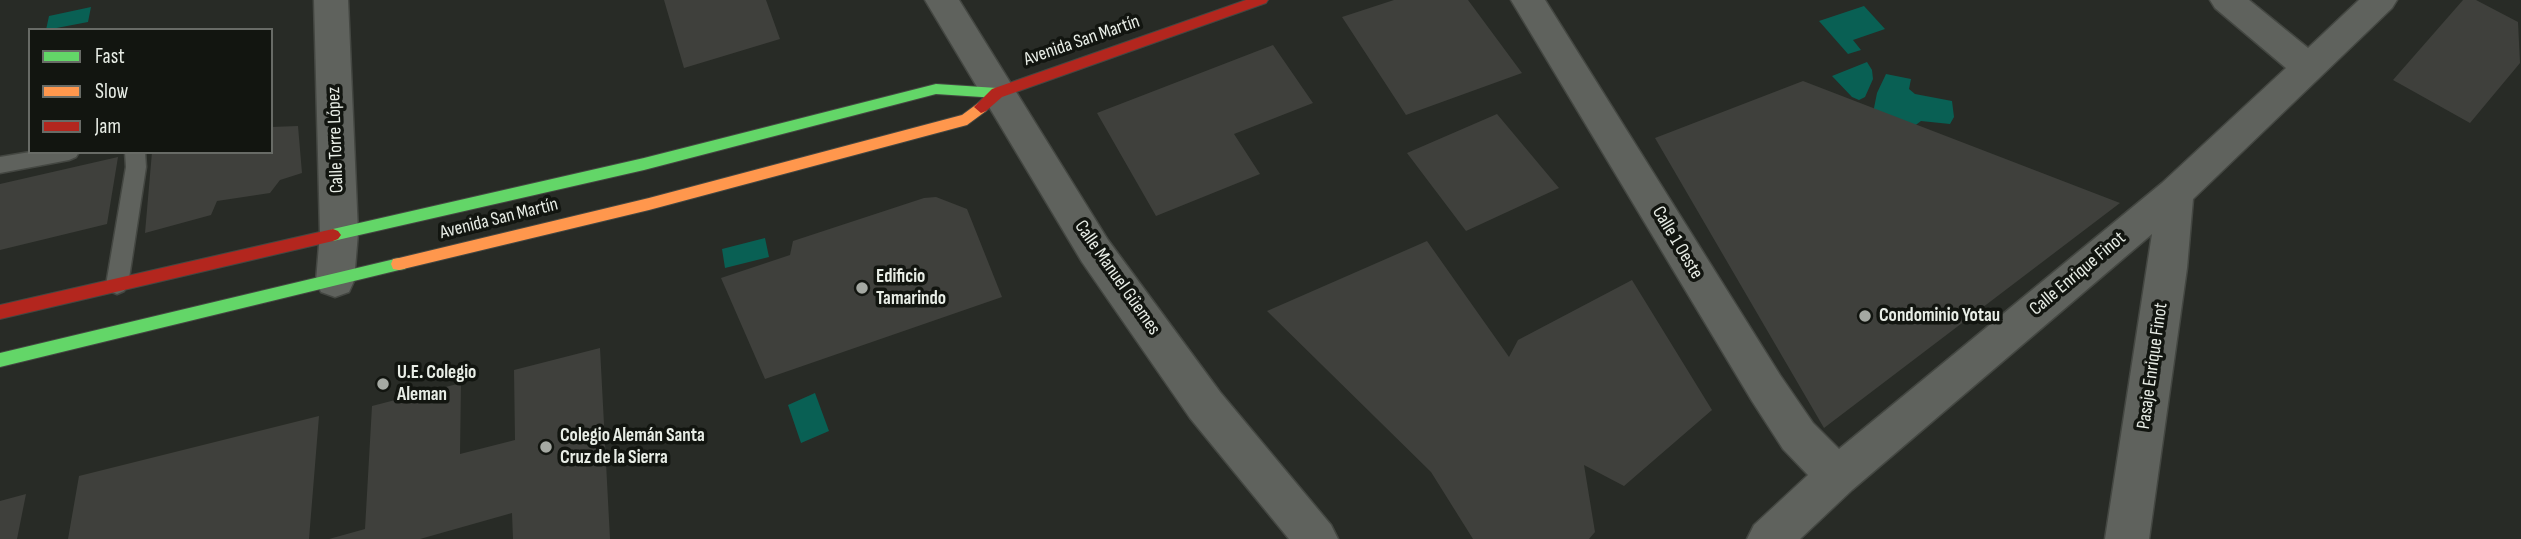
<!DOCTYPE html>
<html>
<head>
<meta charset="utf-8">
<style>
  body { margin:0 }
  #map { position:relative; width:2521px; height:539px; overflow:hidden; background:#282b26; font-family:"Sofia Sans Condensed",sans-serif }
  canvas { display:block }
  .legend { position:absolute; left:28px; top:28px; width:245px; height:126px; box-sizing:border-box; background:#121510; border:2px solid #686b66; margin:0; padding:9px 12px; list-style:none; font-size:21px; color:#e8ede6 }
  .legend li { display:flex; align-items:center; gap:14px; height:35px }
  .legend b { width:35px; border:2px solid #686b66 }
</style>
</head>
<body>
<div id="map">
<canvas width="2521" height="539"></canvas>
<ul class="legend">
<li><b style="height:9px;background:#63d668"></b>Fast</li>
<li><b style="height:9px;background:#ff974d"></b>Slow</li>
<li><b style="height:9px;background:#b3261e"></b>Jam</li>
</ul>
</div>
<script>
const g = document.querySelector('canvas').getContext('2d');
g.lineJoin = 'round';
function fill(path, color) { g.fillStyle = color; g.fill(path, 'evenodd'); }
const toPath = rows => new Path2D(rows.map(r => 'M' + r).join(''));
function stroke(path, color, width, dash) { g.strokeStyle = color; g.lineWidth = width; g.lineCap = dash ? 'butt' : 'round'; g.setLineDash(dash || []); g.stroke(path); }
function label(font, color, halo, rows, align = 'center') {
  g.font = font + ' "Sofia Sans Condensed",sans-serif'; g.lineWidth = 7; g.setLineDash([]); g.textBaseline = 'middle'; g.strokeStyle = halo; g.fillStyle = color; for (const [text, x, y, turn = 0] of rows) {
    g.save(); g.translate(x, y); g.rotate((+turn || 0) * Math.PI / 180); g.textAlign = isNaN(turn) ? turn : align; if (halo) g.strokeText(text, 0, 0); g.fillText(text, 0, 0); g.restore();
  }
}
const water = toPath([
  [1864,6,1885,29,1853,40,1861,50,1848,54,1819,21],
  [91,7,88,22,46,30,49,16],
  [1867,62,1872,70,1873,79,1865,97,1859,100,1852,97,1832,76],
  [1886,74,1911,79,1909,89,1915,94,1952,101,1954,117,1950,124,1921,121,1909,130,1873,113,1877,93],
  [765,238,769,257,725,268,722,249],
  [815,393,829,431,801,443,788,405]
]);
const building = toPath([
  [664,0,766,0,780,39,684,68],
  [1394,0,1468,0,1522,73,1406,115,1342,17],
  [2463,0,2476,0,2518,22,2520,63,2470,123,2393,80],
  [1273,45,1313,103,1234,134,1260,174,1156,216,1097,113],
  [1803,81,2120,203,1824,428,1655,138],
  [1497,114,1559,188,1466,231,1407,153],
  [298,126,302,173,280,180,270,193,217,201,211,215,145,233,152,152,271,152,271,127],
  [118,157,107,224,0,250,0,184],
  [936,197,967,209,1002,297,765,379,721,278,790,255,793,241,924,198],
  [1427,241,1509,357,1518,340,1632,280,1712,410,1624,486,1584,465,1595,532,1589,539,1473,539,1431,472,1267,311],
  [600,348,610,539,513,539,512,513,420,539,329,539,365,529,372,406,461,383,460,454,515,440,514,370],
  [319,416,309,539,68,539,79,476],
  [26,494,17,539,0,539,0,501]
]);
const lane = toPath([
  [30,152,79,152,76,157,69,160,0,173,0,157,30,152],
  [125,152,145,152,146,167,128,285,124,291,117,294,110,291,106,285,126,167,125,152]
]);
const street = toPath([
  [314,0,348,0,358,233,354,281,349,292,335,297,321,292,316,281,320,233,314,0],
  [925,0,959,0,1108,240,1220,392,1331,525,1338,539,1289,539,1190,418,1082,262,925,0],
  [1511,0,1545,0,1780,375,1813,423,1839,449,2162,183,2286,68,2215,8,2210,0,2249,0,2308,48,2359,0,2397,0,2392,8,2193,199,2187,268,2149,539,2105,539,2152,234,1852,490,1800,539,1747,539,1754,525,1808,475,1783,449,1752,401,1511,0]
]);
const fast = toPath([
  [936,84,997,88,1004,93,997,98,936,94,644,170,333,241,328,239,325,235,328,231,333,229,644,158,936,84],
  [399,258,405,259,407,264,405,269,399,270,0,367,0,353,399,258]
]);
const slow = toPath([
  [981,101,988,107,986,111,967,125,649,210,399,270,393,269,391,264,393,259,399,258,649,198,962,115,981,101]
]);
const jam = toPath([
  [1246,0,1268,0,1266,3,1002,97,986,111,981,113,974,107,992,89,1246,0],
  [333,229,338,231,341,235,338,239,333,241,0,319,0,305,333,229]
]);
const markers = [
  [862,288,7,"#a5a9a3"],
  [1865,316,7,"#a5a9a3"],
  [383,384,7,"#a5a9a3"],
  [546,447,7,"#a5a9a3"]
];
const streetNames = [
  ["Avenida San Martín",1082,41,-19],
  ["Calle Torre López",336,140,-92],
  ["Avenida San Martín",499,219,-14],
  ["Calle 1 Oeste",1677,243,59],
  ["Calle Enrique Finot",2078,274,-40],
  ["Calle Manuel Güemes",1117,278,55],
  ["Pasaje Enrique Finot",2153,366,-82]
];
const poiNames = [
  ["Edificio",876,277],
  ["Tamarindo",876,299],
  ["Condominio Yotau",1879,316],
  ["U.E. Colegio",397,373],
  ["Aleman",397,395],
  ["Colegio Alemán Santa",560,436],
  ["Cruz de la Sierra",560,458]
];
fill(water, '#096054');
fill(building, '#3f403c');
stroke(lane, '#444742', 3);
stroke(street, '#444742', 3);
stroke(fast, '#444742', 2);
stroke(slow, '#444742', 2);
stroke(jam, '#444742', 2);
fill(lane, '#5f625d');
fill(street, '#5f625d');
fill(fast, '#63d668');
fill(slow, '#ff974d');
fill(jam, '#b3261e');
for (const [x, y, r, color] of markers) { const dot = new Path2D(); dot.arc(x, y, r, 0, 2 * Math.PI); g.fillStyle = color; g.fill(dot); stroke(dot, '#121510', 2.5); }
label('19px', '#e8ede6', '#121510', streetNames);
label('bold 19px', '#e8ede6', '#121510', poiNames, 'left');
</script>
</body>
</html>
